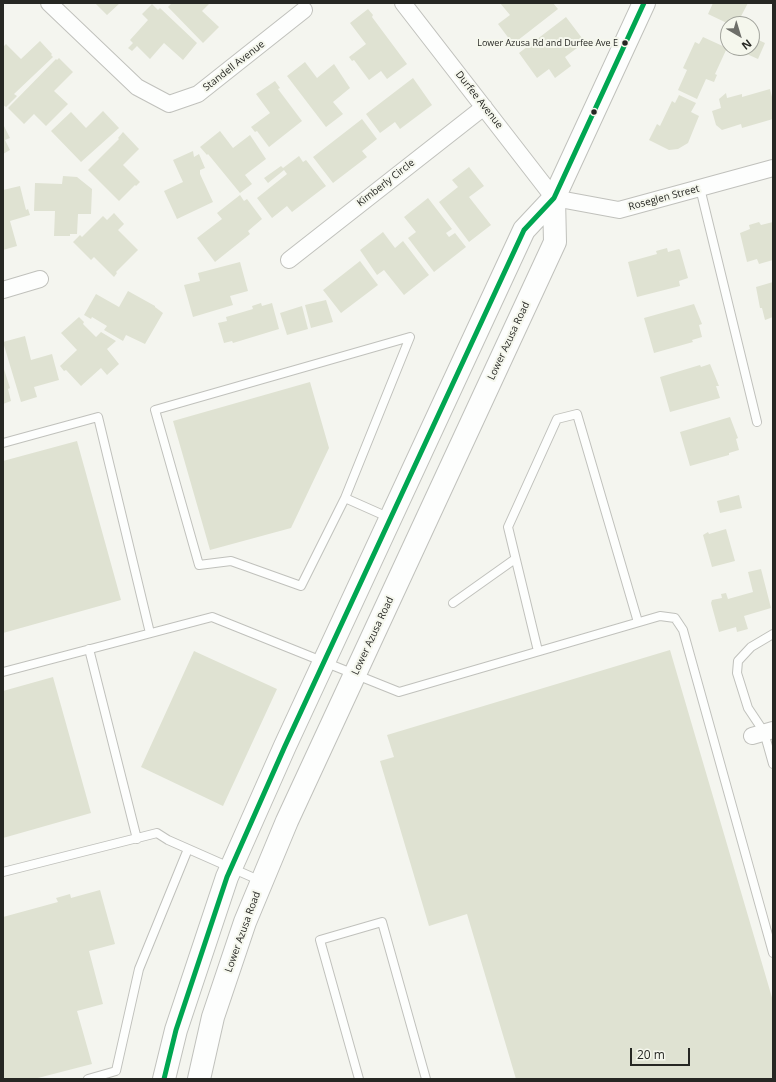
<!DOCTYPE html>
<html>
<head>
<meta charset="utf-8">
<style>
  body { margin:0 }
  #map { position:relative; width:776px; height:1082px; overflow:hidden; background:#f4f5ef; font-family:"Open Sans",sans-serif }
  canvas { display:block }
  .frame { position:absolute; inset:0; border:4px solid #262723; pointer-events:none }
  .north { position:absolute; left:720px; top:16px; width:40px; height:40px; box-sizing:border-box; background:#f5f7ed; border:1px solid #a2a49c; border-radius:50%; rotate:142deg; font-size:11px; font-weight:700; line-height:16px; text-align:center; color:#262723 }
  .north::after { content:''; display:block; margin:auto; width:14px; height:18px; background:#6e6f6a; clip-path:polygon(50% 0,100% 100%,50% 72%,0 100%) }
  .scale { position:absolute; left:630px; top:1048px; width:60px; height:18px; box-sizing:border-box; border:2px solid #262723; border-top:0; padding-left:5px; font-size:12px; line-height:14px; white-space:nowrap; color:#262723; -webkit-text-stroke:3px #f5f7ed; paint-order:stroke }
</style>
</head>
<body>
<div id="map">
<canvas width="776" height="1082"></canvas>
<div class="frame"></div>
<div class="north">N</div>
<div class="scale">20 m</div>
</div>
<script>
const g = document.querySelector('canvas').getContext('2d');
g.lineJoin = 'round';
function fill(path, color) { g.fillStyle = color; g.fill(path, 'evenodd'); }
const toPath = rows => new Path2D(rows.map(r => 'M' + r).join(''));
function stroke(path, color, width, dash) { g.strokeStyle = color; g.lineWidth = width; g.lineCap = dash ? 'butt' : 'round'; g.setLineDash(dash || []); g.stroke(path); }
function label(font, color, halo, rows, align = 'center') {
  g.font = font + ' "Open Sans",sans-serif'; g.lineWidth = 4; g.setLineDash([]); g.textBaseline = 'middle'; g.strokeStyle = halo; g.fillStyle = color; for (const [text, x, y, turn = 0] of rows) {
    g.save(); g.translate(x, y); g.rotate((+turn || 0) * Math.PI / 180); g.textAlign = isNaN(turn) ? turn : align; if (halo) g.strokeText(text, 0, 0); g.fillText(text, 0, 0); g.restore();
  }
}
const building = toPath([
  [95,3,120,3,107,15],
  [172,3,210,3,202,11,219,27,203,43,168,7],
  [500,3,553,3,558,9,513,44,498,24,510,15],
  [713,3,748,3,739,20,742,21,740,24,729,24,708,14],
  [152,4,158,10,160,8,197,43,183,60,164,43,150,59,137,46,132,51,128,48,133,43,130,40,148,20,142,14],
  [368,9,373,15,372,17,407,64,387,79,381,71,369,80,354,60,352,61,349,57,366,44,350,23],
  [566,17,585,42,565,57,571,66,555,78,549,69,537,78,519,53],
  [703,37,727,48,715,74,717,75,714,82,706,79,697,99,678,90,687,70,683,68,695,42,699,44],
  [752,37,765,43,758,59,740,51,741,48,752,48],
  [40,41,52,54,51,55,53,57,14,94,17,96,6,107,3,105,3,47,6,44,21,59],
  [59,58,73,72,54,91,68,104,46,126,34,114,24,124,8,108,56,59,57,60],
  [305,62,317,78,334,64,350,88,333,102,343,114,326,127,287,76],
  [413,78,432,105,400,129,395,122,380,133,366,114],
  [275,81,280,88,278,89,302,121,269,147,257,131,255,132,251,127,270,113,256,94],
  [770,89,773,101,773,119,742,128,741,124,722,130,716,125,712,111,721,108,719,99,726,93,727,98,742,94,742,97],
  [679,95,696,103,691,112,699,116,688,143,678,149,669,150,649,140,657,124,660,126,672,101,675,103],
  [103,111,119,128,81,162,51,131,71,112,86,128],
  [362,119,377,139,362,151,367,157,333,183,313,157],
  [3,124,10,138,5,140,10,150,3,154],
  [220,131,233,148,250,135,266,159,245,175,252,184,240,193,208,154,207,155,200,147],
  [123,132,139,149,123,165,140,182,136,186,135,185,119,201,88,170,119,139,118,138],
  [193,151,194,157,199,154,205,168,200,170,200,174,213,202,177,219,164,191,183,182,173,160],
  [299,156,303,162,306,160,326,186,292,212,287,206,272,218,257,198,287,174,284,170,268,183,264,178,281,166,283,168],
  [469,167,484,186,469,197,491,225,469,242,439,202,458,187,452,180],
  [63,176,77,177,92,189,91,214,78,214,77,234,70,234,70,236,54,236,55,211,34,211,35,183,62,184],
  [20,186,26,210,28,209,30,215,10,221,17,246,3,250,3,190],
  [240,195,244,201,247,199,262,219,248,231,250,234,215,262,197,238,222,219,217,213],
  [428,198,452,229,446,233,449,237,455,233,466,247,434,272,408,238,416,232,404,217],
  [114,213,124,224,118,230,138,250,116,272,117,273,114,277,94,257,91,260,73,242,80,235,82,237,103,216,107,220],
  [759,222,761,225,773,222,773,260,759,264,757,259,747,262,740,233,750,229,749,225],
  [383,232,395,248,403,241,429,275,404,295,384,270,377,275,360,250],
  [667,248,668,252,679,249,680,250,688,278,679,281,680,286,637,297,628,262,657,254,656,251],
  [360,261,378,285,341,313,323,290],
  [240,262,248,291,230,296,233,305,193,317,184,285,200,281,198,273],
  [773,282,773,317,765,320,762,308,760,308,756,287],
  [128,291,155,306,155,307,163,313,145,344,126,335,123,341,104,330,107,326,92,317,91,319,84,315,96,294,119,307],
  [326,300,333,322,311,328,305,305],
  [261,303,262,306,272,303,279,329,233,343,232,341,224,343,218,323,227,321,226,317,253,309,252,306],
  [694,304,702,324,699,325,702,337,692,340,693,342,654,353,644,318],
  [302,306,308,329,287,335,280,313],
  [79,317,84,322,83,324,96,337,101,332,116,341,107,349,119,364,107,375,101,368,81,386,66,370,64,371,60,366,77,350,61,333],
  [25,336,31,360,52,354,59,380,34,387,37,397,21,402,3,342],
  [710,364,719,386,716,386,720,398,670,412,660,377,700,365,701,367],
  [3,366,10,388,8,389,11,401,3,404],
  [310,382,329,448,291,528,210,550,173,421],
  [730,417,738,438,736,439,739,450,729,453,729,455,690,466,680,432],
  [77,441,121,600,3,633,3,461],
  [739,495,742,508,720,513,717,501],
  [726,529,735,561,712,567,703,535,708,532,709,534],
  [761,569,771,608,744,616,748,629,737,632,736,627,719,632,711,603,712,600,722,598,721,594,726,593,728,599,753,592,748,572],
  [670,650,773,1001,773,1079,516,1079,467,914,429,926,380,761,394,757,387,735],
  [194,651,277,689,223,806,141,767],
  [53,677,91,813,3,838,3,691],
  [100,890,115,944,89,951,103,1004,77,1011,92,1064,34,1079,3,1079,3,917,58,902,56,898,70,894,71,898]
]);
const lane = toPath([
  [700,188,757,422],
  [3,443,98,417,150,633],
  [345,498,301,586,231,561,199,565,155,410,410,337,345,498,390,518],
  [453,603,515,559],
  [773,634,751,647,738,661,737,673,748,708,764,732,773,764],
  [89,649,137,839],
  [538,651,508,527,557,419,577,414,638,622],
  [3,672,212,617,399,692,660,616,675,618,683,630,773,953],
  [3,872,157,833,168,840,261,881],
  [88,1079,116,1071,139,969,188,849],
  [359,1079,320,940,382,922,426,1079]
]);
const street = toPath([
  [49,3,137,87,169,104,198,94,304,10],
  [403,3,554,198,619,210,773,168],
  [289,260,484,107],
  [3,290,40,279],
  [752,736,773,730]
]);
const secondary = toPath([
  [164,1079,176,1030,227,877,285,746,524,230,554,198,644,3],
  [199,1079,213,1017,245,922,287,821,555,242,554,198]
]);
const bus1 = toPath([
  [164,1079,176,1030,227,877,285,746,524,230,554,198,644,3]
]);
const markers = [
  [625,43,3.5,"#262723"],
  [594,112,3.5,"#262723"]
];
const busNames = [
  ["Lower Azusa Rd and Durfee Ave E",618,43]
];
const streetNames = [
  ["Standell Avenue",234,66,-38],
  ["Durfee Avenue",479,100,52],
  ["Kimberly Circle",386,183,-38],
  ["Roseglen Street",664,198,-15],
  ["Lower Azusa Road",509,341,-65],
  ["Lower Azusa Road",373,636,-65],
  ["Lower Azusa Road",243,932,-70]
];
fill(building, '#dfe2d2');
stroke(lane, '#c0c1bc', 10);
stroke(street, '#c0c1bc', 18);
stroke(secondary, '#c0c1bc', 24);
stroke(lane, '#fdfefd', 8);
stroke(street, '#fdfefd', 16);
stroke(secondary, '#fdfefd', 22);
stroke(bus1, '#00a651', 5);
for (const [x, y, r, color] of markers) { const dot = new Path2D(); dot.arc(x, y, r, 0, 2 * Math.PI); g.fillStyle = color; g.fill(dot); stroke(dot, '#f5f7ed', 1.5); }
label('9px', '#262723', '#f5f7ed', busNames, 'right');
label('10px', '#262723', '#f5f7ed', streetNames);
</script>
</body>
</html>
